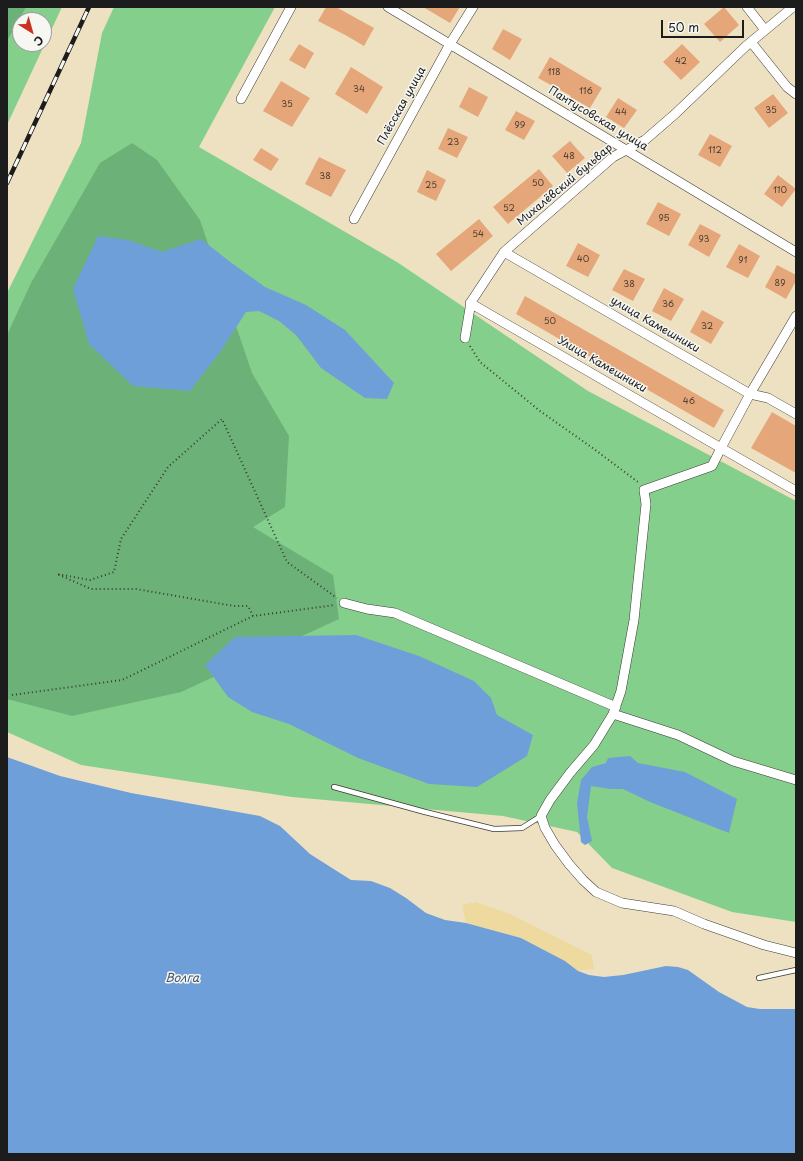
<!DOCTYPE html>
<html>
<head>
<meta charset="utf-8">
<style>
  body { margin:0 }
  #map { position:relative; width:803px; height:1161px; overflow:hidden; background:#eee1c2; font-family:"Playpen Sans",sans-serif }
  canvas { display:block }
  .frame { position:absolute; inset:0; border:8px solid #1c1c1c; pointer-events:none }
  .north { position:absolute; left:12px; top:12px; width:40px; height:40px; box-sizing:border-box; background:#f6f6f2; border:1px solid #9f9f9c; border-radius:50%; rotate:143deg; font-size:11px; font-weight:700; line-height:16px; text-align:center; color:#1c1c1c }
  .north::after { content:''; display:block; margin:auto; width:14px; height:18px; background:#c8321e; clip-path:polygon(50% 0,100% 100%,50% 72%,0 100%) }
  .scale { position:absolute; left:661px; top:20px; width:83px; height:18px; box-sizing:border-box; border:2px solid #1c1c1c; border-top:0; padding-left:5px; font-size:12px; line-height:14px; white-space:nowrap; color:#1c1c1c; -webkit-text-stroke:3px #f6f6f2; paint-order:stroke }
</style>
</head>
<body>
<div id="map">
<canvas width="803" height="1161"></canvas>
<div class="frame"></div>
<div class="north">С</div>
<div class="scale">50 m</div>
</div>
<script>
const g = document.querySelector('canvas').getContext('2d');
g.lineJoin = 'round';
function fill(path, color) { g.fillStyle = color; g.fill(path, 'evenodd'); }
const toPath = rows => new Path2D(rows.map(r => 'M' + r).join(''));
function stroke(path, color, width, dash) { g.strokeStyle = color; g.lineWidth = width; g.lineCap = dash ? 'butt' : 'round'; g.setLineDash(dash || []); g.stroke(path); }
function label(font, color, halo, rows, align = 'center') {
  g.font = font + ' "Playpen Sans",sans-serif'; g.lineWidth = 3; g.setLineDash([]); g.textBaseline = 'middle'; g.strokeStyle = halo; g.fillStyle = color; for (const [text, x, y, turn = 0] of rows) {
    g.save(); g.translate(x, y); g.rotate((+turn || 0) * Math.PI / 180); g.textAlign = isNaN(turn) ? turn : align; if (halo) g.strokeText(text, 0, 0); g.fillText(text, 0, 0); g.restore();
  }
}
const green = toPath([
  [7,7,62,7,7,125],
  [20,20,44,20,44,44,20,44],
  [114,7,275,7,199,147,397,262,588,391,796,501,796,922,732,912,612,868,577,832,503,816,292,797,81,765,7,732,7,293,81,143,102,33]
]);
const forest = toPath([
  [7,7,26,7,7,41],
  [132,143,157,160,200,220,252,373,289,436,285,507,253,527,333,575,339,619,181,692,72,716,7,699,7,335,31,283,100,163]
]);
const sand = toPath([
  [476,902,510,914,592,955,594,969,578,971,565,961,521,938,466,923,462,905]
]);
const water = toPath([
  [98,236,128,240,162,252,201,239,229,261,265,287,306,305,345,330,394,383,387,399,365,398,321,368,296,335,279,321,259,311,246,312,220,352,190,391,133,386,89,344,73,289],
  [356,635,419,656,474,681,491,698,497,715,533,735,527,756,477,787,429,784,358,758,289,724,252,712,228,697,205,665,235,637],
  [630,756,638,763,685,772,737,799,729,833,650,802,623,789,610,789,591,786,587,817,592,841,585,845,581,842,577,803,581,780,592,767,606,763,608,758],
  [7,757,60,776,131,793,260,816,280,826,310,854,351,880,371,881,390,888,406,898,426,913,445,920,466,923,521,938,565,961,578,971,589,975,604,977,623,975,666,966,678,967,688,970,719,992,747,1007,760,1009,796,1009,796,1154,7,1154]
]);
const building = toPath([
  [326,7,336,7,374,28,364,46,347,36,318,21],
  [423,7,460,7,450,23],
  [724,7,739,25,720,42,704,24],
  [503,29,522,39,510,60,492,49],
  [299,44,314,53,305,69,289,60],
  [682,44,700,62,681,80,663,62],
  [550,57,602,88,590,108,570,97,571,96,538,78],
  [351,67,383,87,367,114,335,94],
  [281,81,310,98,292,127,263,111],
  [469,87,488,97,478,117,459,107],
  [773,94,788,113,769,128,754,108],
  [618,98,637,110,624,128,606,117],
  [516,111,535,121,524,140,505,130],
  [448,128,468,137,457,158,438,149],
  [710,134,732,146,720,167,698,155],
  [570,141,585,158,567,173,552,156],
  [261,148,279,159,271,171,253,160],
  [319,157,346,170,331,197,305,184],
  [539,169,553,186,508,224,493,207],
  [427,170,446,180,436,201,417,192],
  [778,175,796,189,782,207,764,194],
  [658,202,681,214,669,236,646,224],
  [479,219,493,236,451,271,436,254],
  [700,224,721,235,709,257,688,245],
  [578,243,600,255,588,277,566,266],
  [739,244,760,256,748,278,726,267],
  [777,265,796,275,796,281,786,299,765,287],
  [624,269,645,279,633,301,612,290],
  [664,288,684,299,671,321,652,311],
  [525,296,724,410,714,428,516,314],
  [702,310,724,322,711,344,690,332],
  [772,412,796,426,796,473,751,448]
]);
const path = toPath([
  [470,346,480,362,540,411,594,449,638,482],
  [253,616,248,606,234,606,136,589,91,589,57,574,90,580,114,572,121,539,168,467,222,419,287,562,337,598],
  [12,695,122,680,253,616,335,605]
]);
const service = toPath([
  [334,787,425,812,494,829,522,828,541,816],
  [759,978,796,970]
]);
const minor = toPath([
  [388,7,796,252],
  [747,7,765,30],
  [751,42,787,87,796,94],
  [241,99,291,7],
  [354,219,450,44,473,7],
  [504,252,750,394,768,398,796,414],
  [470,303,721,448,712,466,644,490,646,504,634,620,621,691,613,714,594,745,570,773,550,800,541,816,545,828,555,845,569,864,583,880,596,892,622,903,674,911,704,924,764,945,796,953],
  [796,316,750,394,721,448,796,491],
  [465,338,471,302,504,252,613,157,645,140,675,114,746,46,793,7],
  [344,603,367,609,395,613,616,707],
  [613,714,678,735,733,761,796,780]
]);
const rail = toPath([
  [7,183,89,7]
]);
const numberNames = [
  ["42",681,62],
  ["118",554,73],
  ["34",359,90],
  ["116",586,92],
  ["35",287,105],
  ["35",771,111],
  ["44",621,113],
  ["99",520,126],
  ["23",453,143],
  ["112",715,151],
  ["48",569,157],
  ["38",325,177],
  ["50",538,184],
  ["25",431,186],
  ["110",780,191],
  ["52",509,209],
  ["95",664,219],
  ["54",478,235],
  ["93",704,240],
  ["40",583,260],
  ["91",743,261],
  ["89",780,284],
  ["38",629,285],
  ["36",668,305],
  ["50",550,322],
  ["32",707,327],
  ["46",689,402]
];
const streetNames = [
  ["Плёсская улица",402,106,-61],
  ["Пантусовская улица",598,119,31],
  ["Михалёвский бульвар",565,185,-40],
  ["улица Камешники",655,325,30],
  ["Улица Камешники",602,365,30]
];
const waterNames = [
  ["Волга",182,979]
];
fill(green, '#85cf8c');
fill(forest, '#6cb278');
fill(sand, '#eeda9e');
fill(water, '#6f9fd8');
fill(building, '#e5a779');
stroke(service, '#3c3a35', 6);
stroke(minor, '#3c3a35', 10);
stroke(path, '#3c3a35', 2, [1, 3]);
stroke(service, '#fff', 4.5);
stroke(minor, '#fff', 9);
stroke(rail, '#1c1c1c', 4.5);
stroke(rail, '#f6f6f2', 3, [9]);
label('9px', '#4e3f33', null, numberNames);
label('11px', '#1c1c1c', '#f6f6f2', streetNames);
label('italic 12px', '#415771', '#f6f6f2', waterNames);
</script>
</body>
</html>
